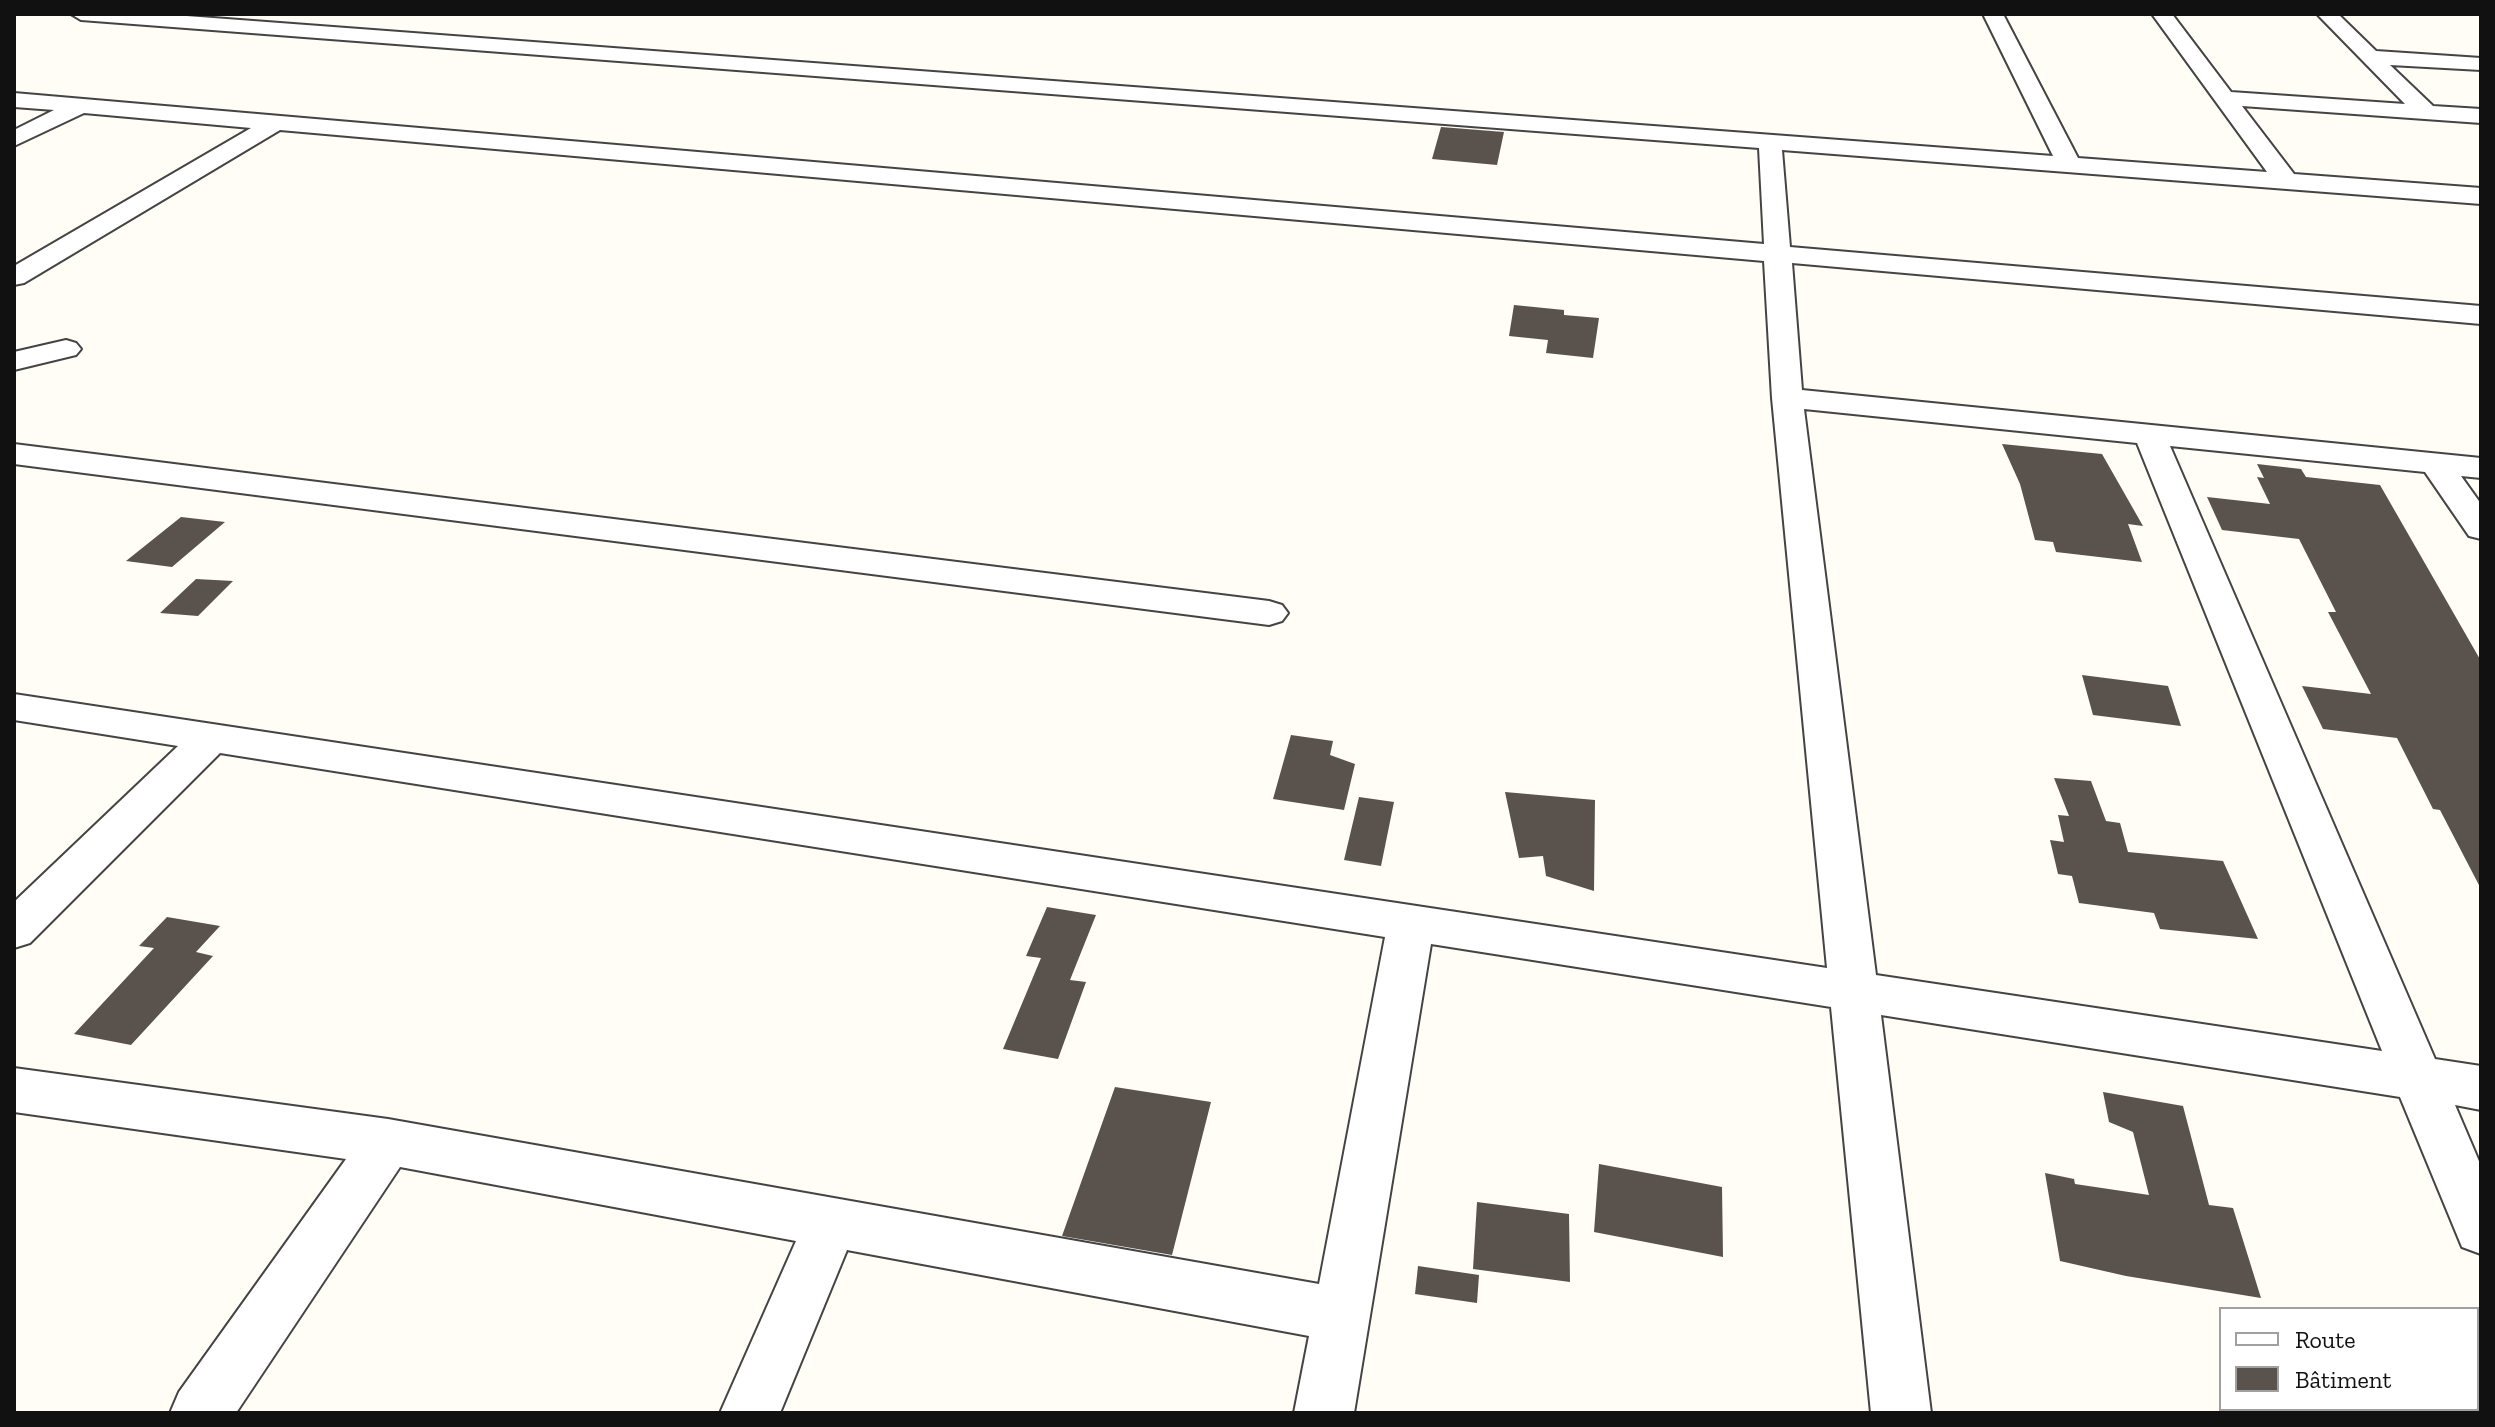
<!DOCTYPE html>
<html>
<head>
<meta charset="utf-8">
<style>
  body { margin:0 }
  #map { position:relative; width:2495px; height:1427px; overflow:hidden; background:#fffdf5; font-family:"Zilla Slab",serif }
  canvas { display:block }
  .frame { position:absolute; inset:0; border:16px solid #111; pointer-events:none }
  .legend { position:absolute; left:2219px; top:1307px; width:260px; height:104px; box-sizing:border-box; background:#fff; border:2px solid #a0a0a0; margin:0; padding:10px 14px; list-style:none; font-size:24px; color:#111 }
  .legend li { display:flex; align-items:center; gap:16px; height:40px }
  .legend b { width:40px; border:2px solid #a0a0a0 }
</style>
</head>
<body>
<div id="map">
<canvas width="2495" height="1427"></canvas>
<div class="frame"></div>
<ul class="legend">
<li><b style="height:10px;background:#fff"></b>Route</li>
<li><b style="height:22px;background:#5a524d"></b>Bâtiment</li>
</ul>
</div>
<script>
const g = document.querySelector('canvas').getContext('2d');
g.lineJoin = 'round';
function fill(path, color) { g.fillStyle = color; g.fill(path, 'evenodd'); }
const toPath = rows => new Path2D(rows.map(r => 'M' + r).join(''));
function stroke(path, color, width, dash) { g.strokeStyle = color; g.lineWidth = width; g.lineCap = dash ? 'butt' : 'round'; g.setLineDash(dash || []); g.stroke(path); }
const building = toPath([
  [1441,127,1504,132,1497,165,1432,159],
  [1514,305,1564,310,1564,315,1599,318,1593,358,1546,353,1548,340,1509,336],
  [2002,444,2102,454,2143,526,2128,524,2142,562,2056,552,2053,542,2035,540,2020,484],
  [2257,464,2301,469,2306,477,2380,485,2481,661,2481,889,2440,810,2433,809,2397,738,2323,729,2302,686,2371,694,2328,612,2336,612,2299,539,2222,530,2207,497,2270,504,2257,477,2264,478],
  [181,517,225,522,172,567,126,561],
  [196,579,233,581,198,616,160,613],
  [2082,675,2168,686,2181,726,2093,715],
  [1291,735,1333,741,1330,755,1355,764,1344,810,1273,799],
  [2054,778,2091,781,2106,821,2120,823,2128,852,2223,861,2258,939,2160,929,2154,913,2079,903,2072,876,2058,874,2050,840,2064,842,2058,815,2069,816],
  [1505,792,1595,800,1594,891,1546,876,1543,856,1519,858],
  [1359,797,1394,802,1381,866,1344,860],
  [1047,907,1096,915,1070,980,1086,982,1058,1059,1003,1049,1041,958,1026,956],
  [167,917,220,926,196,952,213,956,131,1045,74,1034,154,948,139,946],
  [1115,1087,1211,1102,1172,1255,1062,1236],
  [2103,1092,2183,1106,2209,1205,2233,1208,2261,1298,2126,1276,2060,1261,2045,1173,2074,1179,2075,1184,2149,1195,2133,1132,2109,1122],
  [1599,1164,1722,1187,1723,1257,1594,1232],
  [1477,1202,1569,1214,1570,1282,1473,1269],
  [1418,1266,1479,1275,1477,1303,1415,1294]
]);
const street = toPath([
  [71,14,160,14,2053,156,1983,14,2003,14,2078,158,2267,172,2152,14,2172,14,2231,92,2405,104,2317,14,2338,14,2376,51,2481,58,2481,70,2390,65,2433,106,2481,109,2481,123,2242,106,2294,174,2481,188,2481,204,1782,150,1790,247,2481,306,2481,324,1792,263,1802,390,2481,458,2481,478,2461,476,2481,504,2481,539,2469,536,2425,472,2170,446,2435,1059,2481,1066,2481,1110,2455,1105,2481,1166,2481,1254,2462,1247,2400,1097,1881,1015,1931,1413,1871,1413,1831,1007,1431,944,1354,1413,1294,1413,1309,1336,847,1250,780,1413,720,1413,796,1241,400,1167,236,1413,170,1413,179,1392,346,1159,14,1112,14,1068,388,1119,1319,1284,1385,937,220,753,30,943,14,948,14,902,178,746,14,720,14,694,1827,968,1772,398,1764,261,280,130,24,283,14,285,14,266,251,128,84,113,14,146,14,130,54,110,14,107,14,93,1764,244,1759,148,81,20,71,14],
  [1804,409,2137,443,2382,1051,1876,975,1804,409],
  [66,340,76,343,81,349,76,355,14,370,14,352,66,340],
  [14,444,1269,601,1282,605,1288,613,1282,621,1269,625,14,464,14,444]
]);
fill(building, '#5a524d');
stroke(street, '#444', 4);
fill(street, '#fff');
</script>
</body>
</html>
